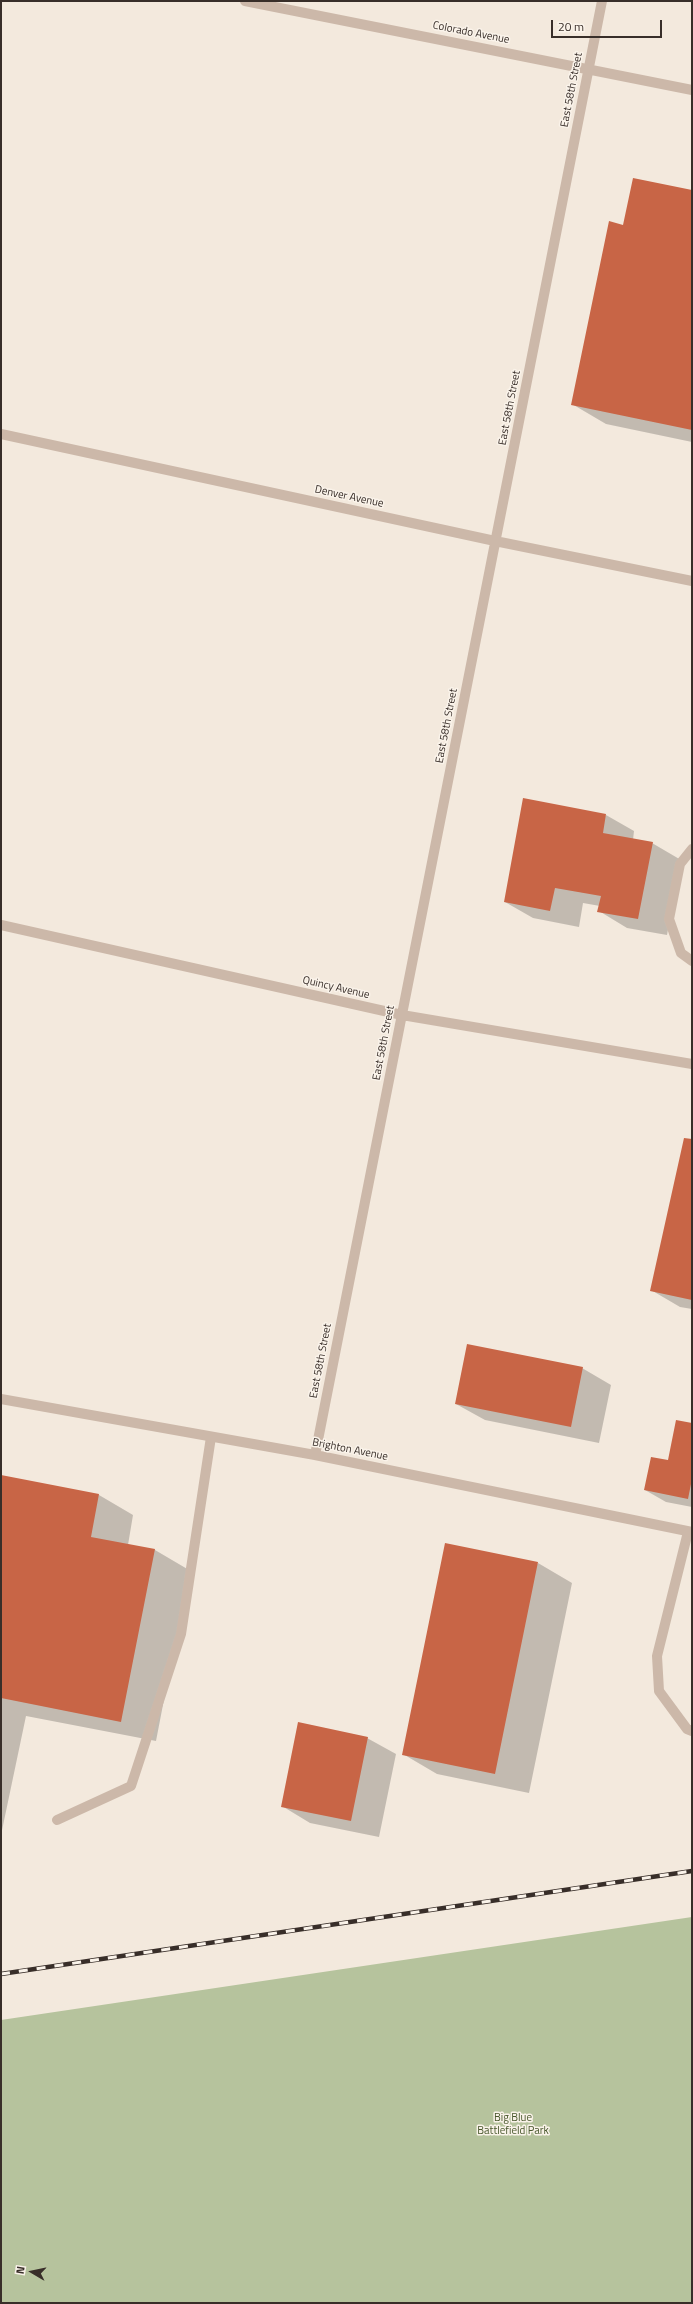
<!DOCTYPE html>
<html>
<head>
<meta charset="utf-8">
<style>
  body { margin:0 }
  #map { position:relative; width:693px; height:2304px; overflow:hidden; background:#f3e9dd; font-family:"Titillium Web",sans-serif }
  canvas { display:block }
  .frame { position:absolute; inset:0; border:2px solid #382e29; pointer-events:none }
  .north { position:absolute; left:12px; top:2252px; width:40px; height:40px; -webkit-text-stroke:3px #faf3ea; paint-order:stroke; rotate:279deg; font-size:11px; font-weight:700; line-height:16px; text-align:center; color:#382e29 }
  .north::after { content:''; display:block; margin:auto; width:14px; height:18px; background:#382e29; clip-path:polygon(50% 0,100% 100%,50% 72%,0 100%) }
  .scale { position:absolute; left:551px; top:20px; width:111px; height:18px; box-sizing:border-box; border:2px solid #382e29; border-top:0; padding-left:5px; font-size:12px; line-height:14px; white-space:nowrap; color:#382e29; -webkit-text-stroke:3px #faf3ea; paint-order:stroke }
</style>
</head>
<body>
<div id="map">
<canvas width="693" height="2304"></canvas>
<div class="frame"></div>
<div class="north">N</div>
<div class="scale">20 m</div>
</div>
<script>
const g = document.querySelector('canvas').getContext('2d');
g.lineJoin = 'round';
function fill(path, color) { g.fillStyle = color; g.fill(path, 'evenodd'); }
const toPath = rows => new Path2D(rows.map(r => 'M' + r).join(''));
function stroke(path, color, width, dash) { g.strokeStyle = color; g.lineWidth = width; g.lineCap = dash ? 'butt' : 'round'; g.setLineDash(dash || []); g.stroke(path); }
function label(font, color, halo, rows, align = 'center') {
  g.font = font + ' "Titillium Web",sans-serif'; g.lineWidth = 3; g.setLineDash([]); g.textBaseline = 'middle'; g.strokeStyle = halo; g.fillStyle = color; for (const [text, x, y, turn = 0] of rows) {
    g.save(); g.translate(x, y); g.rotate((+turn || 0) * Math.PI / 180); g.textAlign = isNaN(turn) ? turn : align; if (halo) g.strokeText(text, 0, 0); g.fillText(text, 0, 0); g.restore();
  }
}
const green = toPath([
  [692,1917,692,2303,1,2303,1,2020]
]);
const shadow = toPath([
  [692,191,692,442,606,424,572,404,624,226],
  [606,815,634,831,633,840,652,843,681,860,667,935,627,928,599,911,600,906,583,903,579,927,533,918,505,902],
  [692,1140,692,1309,680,1307,651,1290],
  [582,1368,611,1385,599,1443,485,1420,456,1404],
  [692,1424,692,1507,666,1502,645,1490,668,1461],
  [1,1476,99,1495,133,1515,128,1545,155,1550,189,1570,156,1741,26,1716,1,1835],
  [538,1563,572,1583,529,1793,437,1774,403,1754],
  [367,1738,396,1754,379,1837,310,1823,282,1806]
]);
const building = toPath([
  [633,178,692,190,692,430,571,405,609,221,623,225],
  [523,798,606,814,603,833,653,842,638,919,597,912,601,896,555,888,550,911,504,902],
  [684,1138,692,1139,692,1300,650,1291],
  [467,1344,583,1367,571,1427,455,1404],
  [676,1420,692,1423,692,1479,688,1499,644,1490,651,1457,668,1460],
  [1,1475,99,1494,91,1537,155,1549,121,1722,1,1698],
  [445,1543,538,1562,495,1774,402,1755],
  [298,1722,368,1737,351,1821,281,1807]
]);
const lane = toPath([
  [692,849,680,864,669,919,681,953,692,961],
  [688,1532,657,1656,659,1691,687,1729,692,1731],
  [57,1820,131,1786,181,1634,211,1437]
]);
const street = toPath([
  [245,1,692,90],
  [1,434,495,541,692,581],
  [1,925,402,1015,692,1064],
  [1,1399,315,1455,692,1532],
  [315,1455,602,1]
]);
const rail = toPath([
  [1,1974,692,1871]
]);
const streetNames = [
  ["Colorado Avenue",471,33,11],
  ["East 58th Street",572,90,-79],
  ["East 58th Street",510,408,-79],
  ["Denver Avenue",349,497,12],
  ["East 58th Street",447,726,-79],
  ["Quincy Avenue",336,988,13],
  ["East 58th Street",384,1043,-79],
  ["East 58th Street",321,1361,-79],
  ["Brighton Avenue",350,1450,11]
];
const parkNames = [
  ["Big Blue",513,2118],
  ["Battlefield Park",513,2131]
];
fill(green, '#b6c39d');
fill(shadow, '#0003');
fill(building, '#c86546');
stroke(lane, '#ccb8a9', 10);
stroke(street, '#ccb8a9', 10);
stroke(rail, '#382e29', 4.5);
stroke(rail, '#faf3ea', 3, [9]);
label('11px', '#382e29', '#faf3ea', streetNames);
label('11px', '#48572c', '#faf3ea', parkNames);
</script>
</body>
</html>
